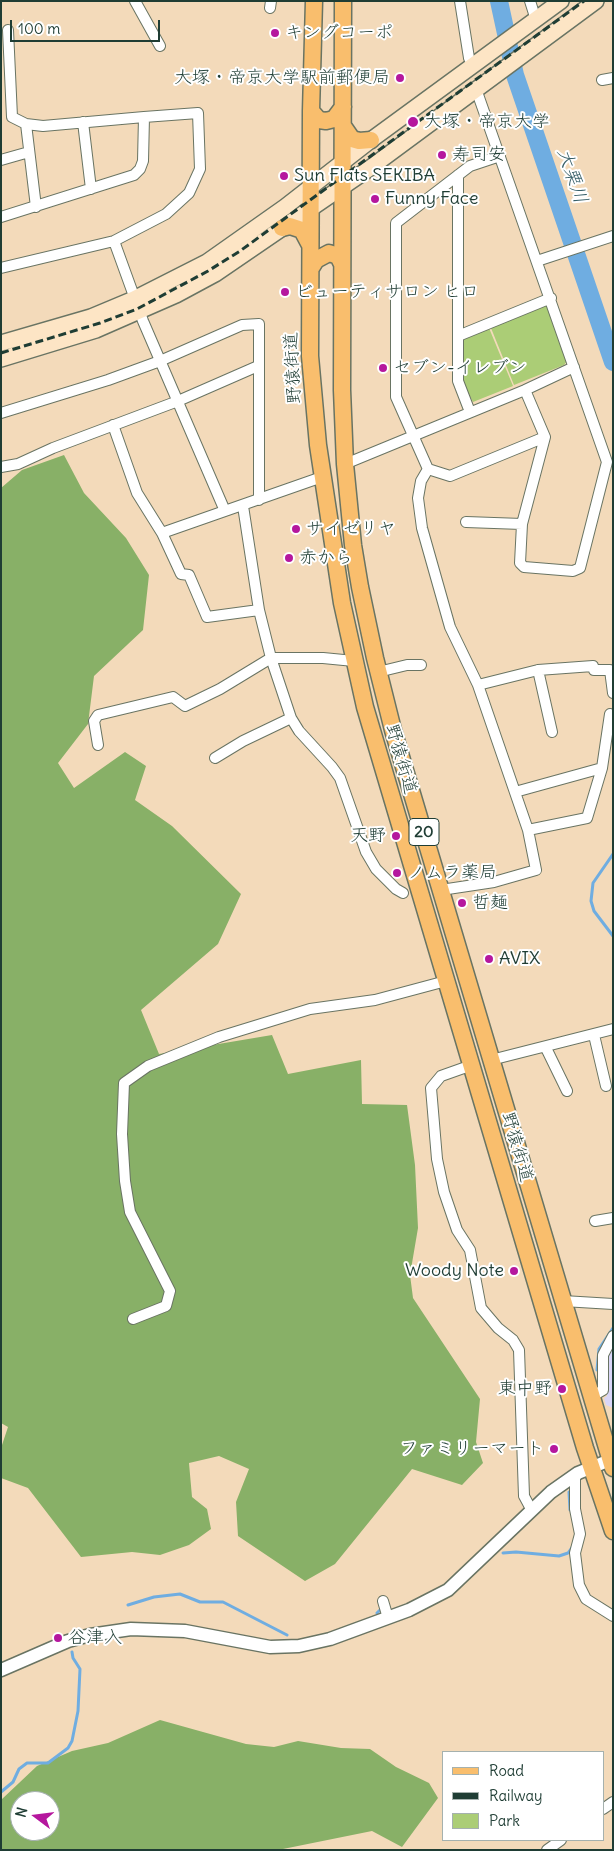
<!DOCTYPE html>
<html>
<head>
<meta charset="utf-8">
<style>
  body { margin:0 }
  #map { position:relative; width:614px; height:1851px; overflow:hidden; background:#f3daba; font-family:Delius,sans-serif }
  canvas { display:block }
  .frame { position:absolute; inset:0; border:2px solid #1f3d34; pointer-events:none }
  .legend { position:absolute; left:442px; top:1751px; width:162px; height:90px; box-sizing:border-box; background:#fff; border:1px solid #a5b1ae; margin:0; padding:6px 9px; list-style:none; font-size:15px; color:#1f3d34 }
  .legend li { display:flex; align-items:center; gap:10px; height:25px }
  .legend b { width:25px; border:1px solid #a5b1ae }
  .north { position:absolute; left:10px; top:1791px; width:50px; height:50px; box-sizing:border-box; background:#fff; border:1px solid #a5b1ae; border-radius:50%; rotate:285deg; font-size:14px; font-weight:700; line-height:20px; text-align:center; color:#1f3d34 }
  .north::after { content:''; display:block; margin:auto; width:18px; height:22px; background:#b5179e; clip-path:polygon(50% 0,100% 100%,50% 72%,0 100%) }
  .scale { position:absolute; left:10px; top:20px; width:150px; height:22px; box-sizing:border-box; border:2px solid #1f3d34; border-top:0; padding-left:6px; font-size:15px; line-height:18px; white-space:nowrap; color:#1f3d34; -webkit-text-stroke:4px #fff; paint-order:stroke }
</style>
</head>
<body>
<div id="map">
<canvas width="614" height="1851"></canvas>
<div class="frame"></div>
<ul class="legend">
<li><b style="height:6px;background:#f9be6d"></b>Road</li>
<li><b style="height:6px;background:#1f3d34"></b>Railway</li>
<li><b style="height:14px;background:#abcd76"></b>Park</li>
</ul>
<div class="north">N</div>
<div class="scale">100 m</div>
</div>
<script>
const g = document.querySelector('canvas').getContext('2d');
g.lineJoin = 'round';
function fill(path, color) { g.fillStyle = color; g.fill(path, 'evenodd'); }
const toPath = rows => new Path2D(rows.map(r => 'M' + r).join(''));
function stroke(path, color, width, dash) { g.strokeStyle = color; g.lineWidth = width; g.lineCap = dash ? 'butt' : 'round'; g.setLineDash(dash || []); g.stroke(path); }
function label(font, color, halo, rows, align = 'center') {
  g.font = font + ' Delius,"Klee One",sans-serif'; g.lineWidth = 4; g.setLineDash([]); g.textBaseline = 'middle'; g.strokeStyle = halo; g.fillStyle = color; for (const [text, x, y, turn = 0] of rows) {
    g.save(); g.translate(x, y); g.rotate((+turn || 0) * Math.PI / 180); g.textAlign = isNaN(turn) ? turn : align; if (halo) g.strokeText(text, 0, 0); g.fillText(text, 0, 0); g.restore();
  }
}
const built = toPath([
  [613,1342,613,1408,606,1405,604,1398,607,1396,605,1363]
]);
const green = toPath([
  [545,305,548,307,567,361,564,365,514,385,491,328],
  [489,328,513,386,473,402,462,381,462,342,465,338]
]);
const forest = toPath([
  [64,455,84,493,126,538,149,575,143,630,94,676,88,724,58,763,74,788,125,752,146,766,135,800,172,826,241,894,218,944,141,1010,159,1054,272,1035,288,1074,361,1060,362,1104,407,1105,415,1165,418,1228,410,1275,413,1298,480,1399,476,1442,483,1463,462,1485,412,1469,335,1564,305,1581,238,1536,236,1502,249,1469,219,1456,189,1463,192,1497,207,1509,211,1529,189,1545,160,1555,132,1552,81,1557,28,1488,1,1478,1,1448,8,1427,1,1423,1,488,22,470],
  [160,1720,246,1744,274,1747,298,1741,341,1748,370,1749,396,1767,429,1783,438,1798,402,1847,372,1831,278,1850,1,1850,1,1800,37,1766,72,1751,108,1743],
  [20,1801,50,1801,50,1831,20,1831]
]);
const stream = toPath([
  [613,854,593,883,591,901,594,911,613,936],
  [597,1370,599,1349,613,1328],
  [569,1492,570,1510],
  [503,1553,516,1552,559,1556,568,1553,573,1546],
  [128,1605,154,1597,180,1594,200,1602,223,1602,287,1635],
  [377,1613,383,1607],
  [1,1792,13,1782,19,1769,27,1763,48,1763,68,1748,72,1741,78,1711,80,1669,73,1658,72,1652]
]);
const river = toPath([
  [499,1,515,75,613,362]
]);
const minor = toPath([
  [135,1,160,46],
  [460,1,469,58,473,66],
  [530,1,536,20],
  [270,8,271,1],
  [8,30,12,117,26,124,43,126,144,117],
  [602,80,613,78],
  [476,89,607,462,580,568,573,571,524,567,520,563,522,524,545,437,525,390],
  [83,122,91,189],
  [26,124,36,207],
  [1,160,29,152],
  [458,175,458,381,470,412],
  [1,217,134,175,140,169,143,161,144,117,198,113,200,169,189,193,166,214,114,241,1,268],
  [114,241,143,321,225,511],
  [537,261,613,236],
  [458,336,551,298],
  [1,413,108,380,160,361,242,325,259,324,259,500],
  [113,425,137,493,162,533,181,574,189,575,207,617,259,610],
  [345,464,525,390,574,367],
  [1,467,18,464,53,448,178,401,258,366],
  [428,469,450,476,545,437],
  [243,506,259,610,271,658,291,718,299,731,332,767,340,778,366,852,376,869,396,889,403,893],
  [466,522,522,524],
  [162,533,322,477],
  [538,670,552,732],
  [378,672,407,665,421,665],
  [478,685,538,670,593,666,594,670,610,670,613,693],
  [98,745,94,721,98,715,173,697,185,706,220,689,271,658,323,658,354,661],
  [215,758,243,741,291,718],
  [515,792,602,768],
  [528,830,587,818,602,768,610,714],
  [441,890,494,882,536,870,528,830,478,685,450,627,422,528,418,498,421,481,428,469,396,397,396,223,470,166,500,156],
  [594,1035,606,1086],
  [546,1048,567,1091],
  [491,1060,613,1029],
  [472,1065,441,1076,431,1088,437,1159,444,1192,457,1230,470,1250,481,1308,498,1328,513,1340,519,1350,524,1496,531,1509],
  [595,1221,613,1218],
  [563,1301,613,1304],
  [133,1319,166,1306,170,1291,130,1212,125,1181,122,1134,124,1083,148,1066,219,1037,310,1009,375,1000,446,981],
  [591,1397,603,1390,603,1355,613,1336],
  [575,1475,575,1509,580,1534,575,1553,579,1585,586,1599,613,1616],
  [383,1601,388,1618],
  [603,1809,613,1802],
  [547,1850,561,1840]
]);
const tertiary = toPath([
  [1,1670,68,1641,90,1635,131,1629,185,1631,270,1647,299,1646,330,1639,409,1610,448,1590,551,1492,578,1473,610,1460]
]);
const secondary = toPath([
  [1,343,91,317,134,299,207,262,285,207,371,140,561,1],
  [1,359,96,330,176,295,215,274,370,168,596,1]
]);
const primary = toPath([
  [314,1,311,111,310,356,318,445,342,603,365,707,384,771,585,1448,613,1531],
  [343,1,342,390,345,464,353,545,360,587,375,658,393,730,613,1468],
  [311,111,319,120,326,121,334,119,343,107],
  [343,126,352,139,359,141,371,140],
  [282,228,290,226,302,230,310,245],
  [311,268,316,260,329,253,338,256,342,264]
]);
const rail = toPath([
  [1,353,100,323,137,309,208,271,240,251,584,1]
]);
const markers = [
  [275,33,5,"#b5179e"],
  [400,78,5,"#b5179e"],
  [413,122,6,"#b5179e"],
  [442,155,5,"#b5179e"],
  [284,176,5,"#b5179e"],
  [375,199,5,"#b5179e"],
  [285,292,5,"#b5179e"],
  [383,368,5,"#b5179e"],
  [296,529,5,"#b5179e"],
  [289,558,5,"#b5179e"],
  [396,836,5,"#b5179e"],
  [397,873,5,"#b5179e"],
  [462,903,5,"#b5179e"],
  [489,959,5,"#b5179e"],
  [514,1271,5,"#b5179e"],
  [562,1389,5,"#b5179e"],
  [554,1449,5,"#b5179e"],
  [58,1638,5,"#b5179e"]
];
const shields = [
  [424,832,30]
];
const shieldNames = [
  ["20",424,832]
];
const poiNames = [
  ["キングコーポ",285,33],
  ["大塚・帝京大学駅前郵便局",390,78,"right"],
  ["大塚・帝京大学",424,122],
  ["寿司安",452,155],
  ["Sun Flats SEKIBA",294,176],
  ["Funny Face",385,199],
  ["ビューティサロン ヒロ",295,292],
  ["セブン-イレブン",393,368],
  ["サイゼリヤ",306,529],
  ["赤から",299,558],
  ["天野",386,836,"right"],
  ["ノムラ薬局",407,873],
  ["哲麺",472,903],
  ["AVIX",499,959],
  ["Woody Note",504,1271,"right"],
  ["東中野",552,1389,"right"],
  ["ファミリーマート",544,1449,"right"],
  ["谷津入",68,1638]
];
const streetNames = [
  ["野猿街道",293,368,-93],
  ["野猿街道",401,759,74],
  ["野猿街道",517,1147,74]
];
const waterNames = [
  ["大栗川",572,176,71]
];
fill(built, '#d9d6f7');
fill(green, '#abcd76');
fill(forest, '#88b067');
stroke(stream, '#6fade1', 3);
stroke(river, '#6fade1', 18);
stroke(minor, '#697463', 12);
stroke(tertiary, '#697463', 15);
stroke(secondary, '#697463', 18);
stroke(primary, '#697463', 19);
stroke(minor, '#fff', 10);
stroke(tertiary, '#fff', 12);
stroke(secondary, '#fde5c5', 15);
stroke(primary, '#f9be6d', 16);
stroke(rail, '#1f3d34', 3, [8, 4]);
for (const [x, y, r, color] of markers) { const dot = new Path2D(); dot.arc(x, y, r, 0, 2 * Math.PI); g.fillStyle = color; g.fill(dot); stroke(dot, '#fff', 2); }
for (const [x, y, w] of shields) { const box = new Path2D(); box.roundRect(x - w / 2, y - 13.5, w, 27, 4); g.fillStyle = '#fff'; g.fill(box); stroke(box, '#1f3d34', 1); }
label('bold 16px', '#1f3d34', null, shieldNames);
label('18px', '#1f3d34', '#fff', poiNames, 'left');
label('18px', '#1f3d34', '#fff', streetNames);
label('italic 19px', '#375f68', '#fff', waterNames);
</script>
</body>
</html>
